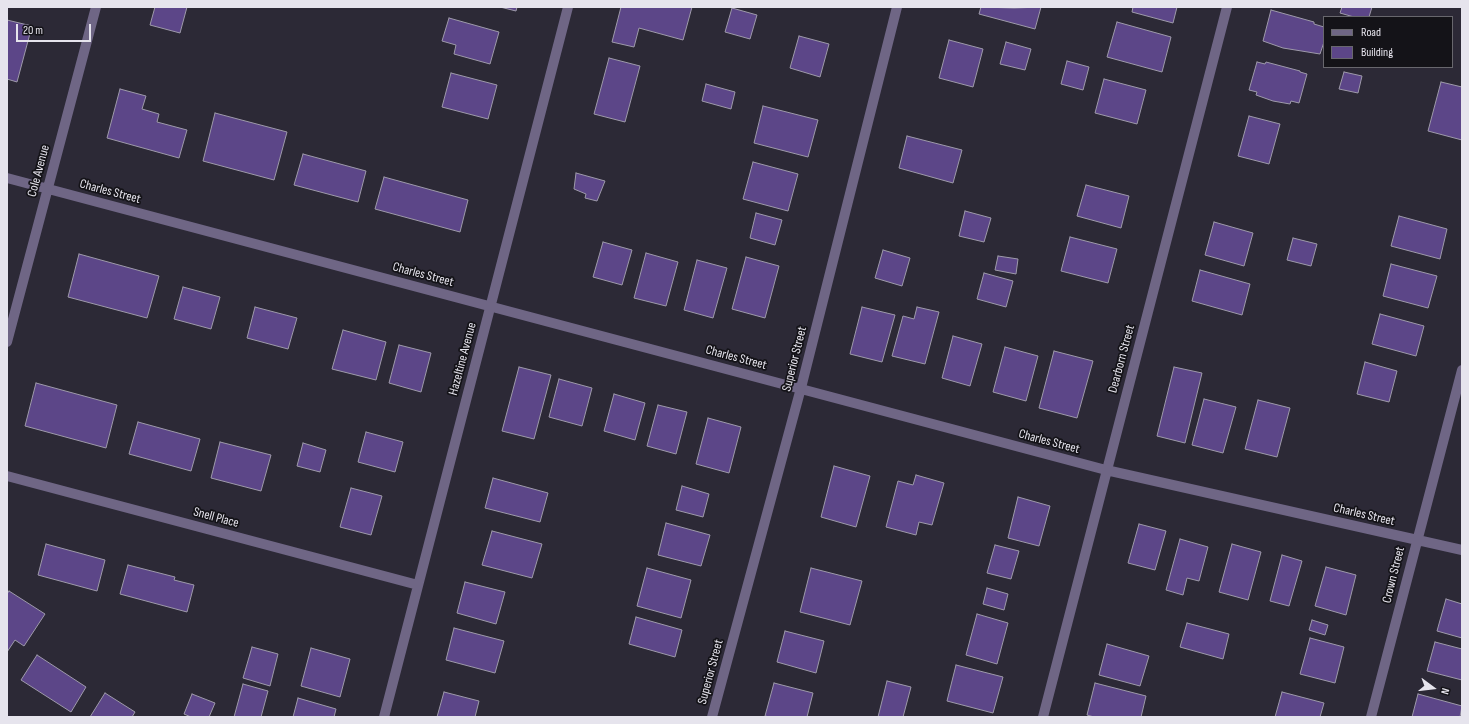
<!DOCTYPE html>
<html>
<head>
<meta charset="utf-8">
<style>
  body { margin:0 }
  #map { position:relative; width:1469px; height:724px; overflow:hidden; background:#2c2936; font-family:"Sofia Sans Condensed",sans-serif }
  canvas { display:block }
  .frame { position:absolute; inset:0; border:8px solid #e6e4ed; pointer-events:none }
  .legend { position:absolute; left:1323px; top:16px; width:130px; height:52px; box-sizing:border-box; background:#141318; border:1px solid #68676d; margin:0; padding:5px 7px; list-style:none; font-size:12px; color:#e6e4ed }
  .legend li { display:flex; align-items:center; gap:8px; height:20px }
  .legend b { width:20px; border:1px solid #68676d }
  .north { position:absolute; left:1413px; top:668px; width:40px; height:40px; -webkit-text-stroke:3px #141318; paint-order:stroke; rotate:105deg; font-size:11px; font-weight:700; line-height:16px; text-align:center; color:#e6e4ed }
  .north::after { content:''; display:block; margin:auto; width:14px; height:18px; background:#e6e4ed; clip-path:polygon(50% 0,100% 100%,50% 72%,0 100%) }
  .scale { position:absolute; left:16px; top:24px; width:75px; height:18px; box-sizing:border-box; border:2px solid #e6e4ed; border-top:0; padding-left:5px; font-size:12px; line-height:14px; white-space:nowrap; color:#e6e4ed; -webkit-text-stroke:3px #141318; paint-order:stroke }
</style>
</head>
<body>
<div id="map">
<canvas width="1469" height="724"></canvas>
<div class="frame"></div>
<ul class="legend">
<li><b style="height:5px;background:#6f6685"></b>Road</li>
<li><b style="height:11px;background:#5c4688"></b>Building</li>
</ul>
<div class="north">N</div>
<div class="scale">20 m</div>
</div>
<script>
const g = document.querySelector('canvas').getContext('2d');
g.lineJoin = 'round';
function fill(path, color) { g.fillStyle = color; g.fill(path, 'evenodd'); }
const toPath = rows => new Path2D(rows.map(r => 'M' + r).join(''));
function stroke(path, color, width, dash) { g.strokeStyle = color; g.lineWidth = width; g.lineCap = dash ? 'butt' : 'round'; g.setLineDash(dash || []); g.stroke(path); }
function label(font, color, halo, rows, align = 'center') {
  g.font = font + ' "Sofia Sans Condensed",sans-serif'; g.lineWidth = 3.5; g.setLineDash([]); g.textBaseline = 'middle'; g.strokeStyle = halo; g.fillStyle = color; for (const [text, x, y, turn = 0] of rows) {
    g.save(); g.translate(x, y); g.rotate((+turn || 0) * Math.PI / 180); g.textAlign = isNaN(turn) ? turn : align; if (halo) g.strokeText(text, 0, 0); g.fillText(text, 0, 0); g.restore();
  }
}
const building = toPath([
  [155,7,187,7,180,33,150,25,155,7],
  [500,7,517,7,516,11,500,7],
  [621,7,692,7,683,40,639,28,634,47,612,42,621,7],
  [981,7,1014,8,1041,7,1035,29,979,14,981,7],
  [1133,7,1177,7,1173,23,1132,12,1133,7],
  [1342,7,1372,7,1369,17,1354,17,1340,13,1342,7],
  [732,8,757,15,750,39,725,32,732,8],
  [1271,10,1314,22,1314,24,1324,27,1324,42,1320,54,1283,48,1263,41,1271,10],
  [449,18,499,32,490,64,454,54,456,45,442,41,449,18],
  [7,20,32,26,17,82,7,79,7,20],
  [1117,22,1171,37,1162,72,1107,57,1117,22],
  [799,36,829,44,820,77,790,68,799,36],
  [949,40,983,49,973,87,939,78,949,40],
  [1006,42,1031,49,1025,70,1000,64,1006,42],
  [609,58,640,66,625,122,594,114,609,58],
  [1067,61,1089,67,1083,90,1061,84,1067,61],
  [1257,62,1265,64,1266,62,1300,71,1300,72,1307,74,1299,103,1291,101,1290,104,1273,101,1256,95,1257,92,1249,90,1257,62],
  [1344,72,1362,76,1358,93,1339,89,1344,72],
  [451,73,497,85,488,119,442,107,451,73],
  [1104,79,1146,90,1137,124,1095,113,1104,79],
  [1441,82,1462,87,1462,140,1428,131,1441,82],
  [706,84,735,92,731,109,702,101,706,84],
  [120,89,146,96,142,109,159,114,157,122,187,130,179,158,107,138,120,89],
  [763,106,818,120,808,157,754,143,763,106],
  [215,113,287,132,274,180,203,161,215,113],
  [1249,116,1280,124,1269,164,1238,156,1249,116],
  [907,136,962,150,953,183,899,168,907,136],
  [303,154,366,171,358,202,294,185,303,154],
  [753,162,798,174,788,211,743,199,753,162],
  [576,173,605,181,597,201,585,198,586,194,574,189,576,173],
  [384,177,468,200,460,232,375,209,384,177],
  [1086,185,1129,196,1121,228,1077,216,1086,185],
  [965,211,991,218,984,242,959,236,965,211],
  [756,213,782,220,775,245,750,238,756,213],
  [1399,216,1447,229,1440,259,1391,246,1399,216],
  [1214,222,1253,233,1244,266,1205,255,1214,222],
  [1070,237,1117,249,1108,283,1061,271,1070,237],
  [1293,238,1317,244,1311,266,1287,260,1293,238],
  [603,242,632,250,622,285,593,277,603,242],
  [883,250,910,258,902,286,875,278,883,250],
  [646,253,678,262,666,306,634,298,646,253],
  [79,254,159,276,147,318,68,297,79,254],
  [998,256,1018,259,1016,274,995,270,998,256],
  [746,257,779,266,765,318,732,309,746,257],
  [697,260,727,268,713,318,684,310,697,260],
  [1391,264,1437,276,1428,308,1383,296,1391,264],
  [1200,270,1250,284,1242,315,1192,301,1200,270],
  [984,273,1013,281,1006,307,977,299,984,273],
  [183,287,220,297,211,329,174,319,183,287],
  [255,307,297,318,288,349,247,338,255,307],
  [862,307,895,315,882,362,850,354,862,307],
  [917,307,939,312,925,364,892,356,903,316,914,319,917,307],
  [1380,314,1424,326,1416,356,1372,344,1380,314],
  [343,330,386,342,376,380,332,369,343,330],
  [953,336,982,344,970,386,942,378,953,336],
  [399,345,431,353,421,392,389,383,399,345],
  [1005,347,1038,356,1026,401,993,392,1005,347],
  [1054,351,1093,361,1077,418,1039,408,1054,351],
  [1365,362,1397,371,1389,402,1357,394,1365,362],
  [519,367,551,375,534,439,502,431,519,367],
  [1174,367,1202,373,1185,443,1157,436,1174,367],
  [559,379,592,388,582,426,549,417,559,379],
  [36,383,117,405,106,448,25,426,36,383],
  [614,394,645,403,635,440,604,431,614,394],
  [1204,399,1236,407,1223,453,1192,445,1204,399],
  [1258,400,1290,408,1277,457,1245,449,1258,400],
  [658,405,687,412,676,454,647,446,658,405],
  [708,418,741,427,729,473,696,464,708,418],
  [138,422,200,439,191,471,129,454,138,422],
  [366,432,403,442,395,472,358,462,366,432],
  [220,442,271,455,261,491,211,478,220,442],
  [303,443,326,450,320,472,297,466,303,443],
  [834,466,870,476,856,527,821,517,834,466],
  [916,475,944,483,932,525,919,522,916,535,886,527,898,481,913,485,916,475],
  [493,478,548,493,540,522,485,508,493,478],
  [682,486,709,494,703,517,676,510,682,486],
  [351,488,382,496,371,535,340,527,351,488],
  [1018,497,1050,506,1039,546,1008,538,1018,497],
  [666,523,710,535,701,566,658,555,666,523],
  [1139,524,1166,531,1155,570,1128,563,1139,524],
  [492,531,542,544,532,578,482,565,492,531],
  [1180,539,1208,547,1199,581,1187,578,1183,595,1166,590,1180,539],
  [46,544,105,560,97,591,38,575,46,544],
  [1232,544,1261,552,1248,600,1219,592,1232,544],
  [995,545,1019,551,1011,579,987,573,995,545],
  [1282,555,1302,561,1289,606,1270,601,1282,555],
  [128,565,175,577,174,580,194,585,187,612,120,594,128,565],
  [1326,567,1356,575,1346,615,1315,606,1326,567],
  [647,568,691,580,681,618,637,606,647,568],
  [811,568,862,581,850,625,800,612,811,568],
  [465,582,505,592,496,624,457,613,465,582],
  [987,588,1008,594,1004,610,983,604,987,588],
  [9,591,45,614,24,646,15,640,7,652,7,594,9,591],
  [1446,599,1462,604,1462,638,1437,631,1446,599],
  [977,614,1008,623,997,664,966,655,977,614],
  [636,617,682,630,675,657,629,644,636,617],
  [1312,620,1328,625,1325,635,1309,630,1312,620],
  [1187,623,1229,634,1223,659,1180,647,1187,623],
  [454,628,504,641,495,673,446,660,454,628],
  [785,631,824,641,816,673,777,662,785,631],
  [1310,638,1344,647,1335,683,1300,674,1310,638],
  [1435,642,1462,649,1462,680,1427,671,1435,642],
  [1107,644,1149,656,1140,686,1099,675,1107,644],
  [252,647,278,654,270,686,243,678,252,647],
  [311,648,350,659,340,697,301,686,311,648],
  [37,655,86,687,71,712,21,680,37,655],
  [956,665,1003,677,993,713,947,701,956,665],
  [887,681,911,687,903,717,878,717,887,681],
  [774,683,813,693,807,717,770,717,765,716,774,683],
  [1095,683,1146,696,1141,717,1094,717,1087,715,1095,683],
  [243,684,268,691,261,717,234,717,243,684],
  [444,692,479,701,475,717,437,717,444,692],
  [1282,692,1324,703,1320,717,1275,717,1282,692],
  [105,693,135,712,132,717,90,717,105,693],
  [192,694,215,703,209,717,191,717,184,714,192,694],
  [1418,694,1462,706,1460,717,1412,717,1418,694],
  [298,698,336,709,334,717,293,717,298,698]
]);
const minor = toPath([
  [7,178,1106,470,1462,550],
  [7,342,96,7],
  [7,476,418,585],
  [384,717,568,7],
  [712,717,801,388,897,7],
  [1043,717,1227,7],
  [1371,717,1462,370]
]);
const streetNames = [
  ["Cole Avenue",39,171,-75],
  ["Charles Street",110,192,15],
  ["Charles Street",423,275,15],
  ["Charles Street",736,358,15],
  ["Hazeltine Avenue",463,359,-75],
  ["Superior Street",795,359,-76],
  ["Dearborn Street",1122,359,-75],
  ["Charles Street",1049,442,15],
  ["Charles Street",1364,515,13],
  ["Snell Place",216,518,15],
  ["Crown Street",1394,575,-76],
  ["Superior Street",711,672,-75]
];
fill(building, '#5c4688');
stroke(building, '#9e9aaa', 1);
stroke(minor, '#6f6685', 10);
label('13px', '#e6e4ed', '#141318', streetNames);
</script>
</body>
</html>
